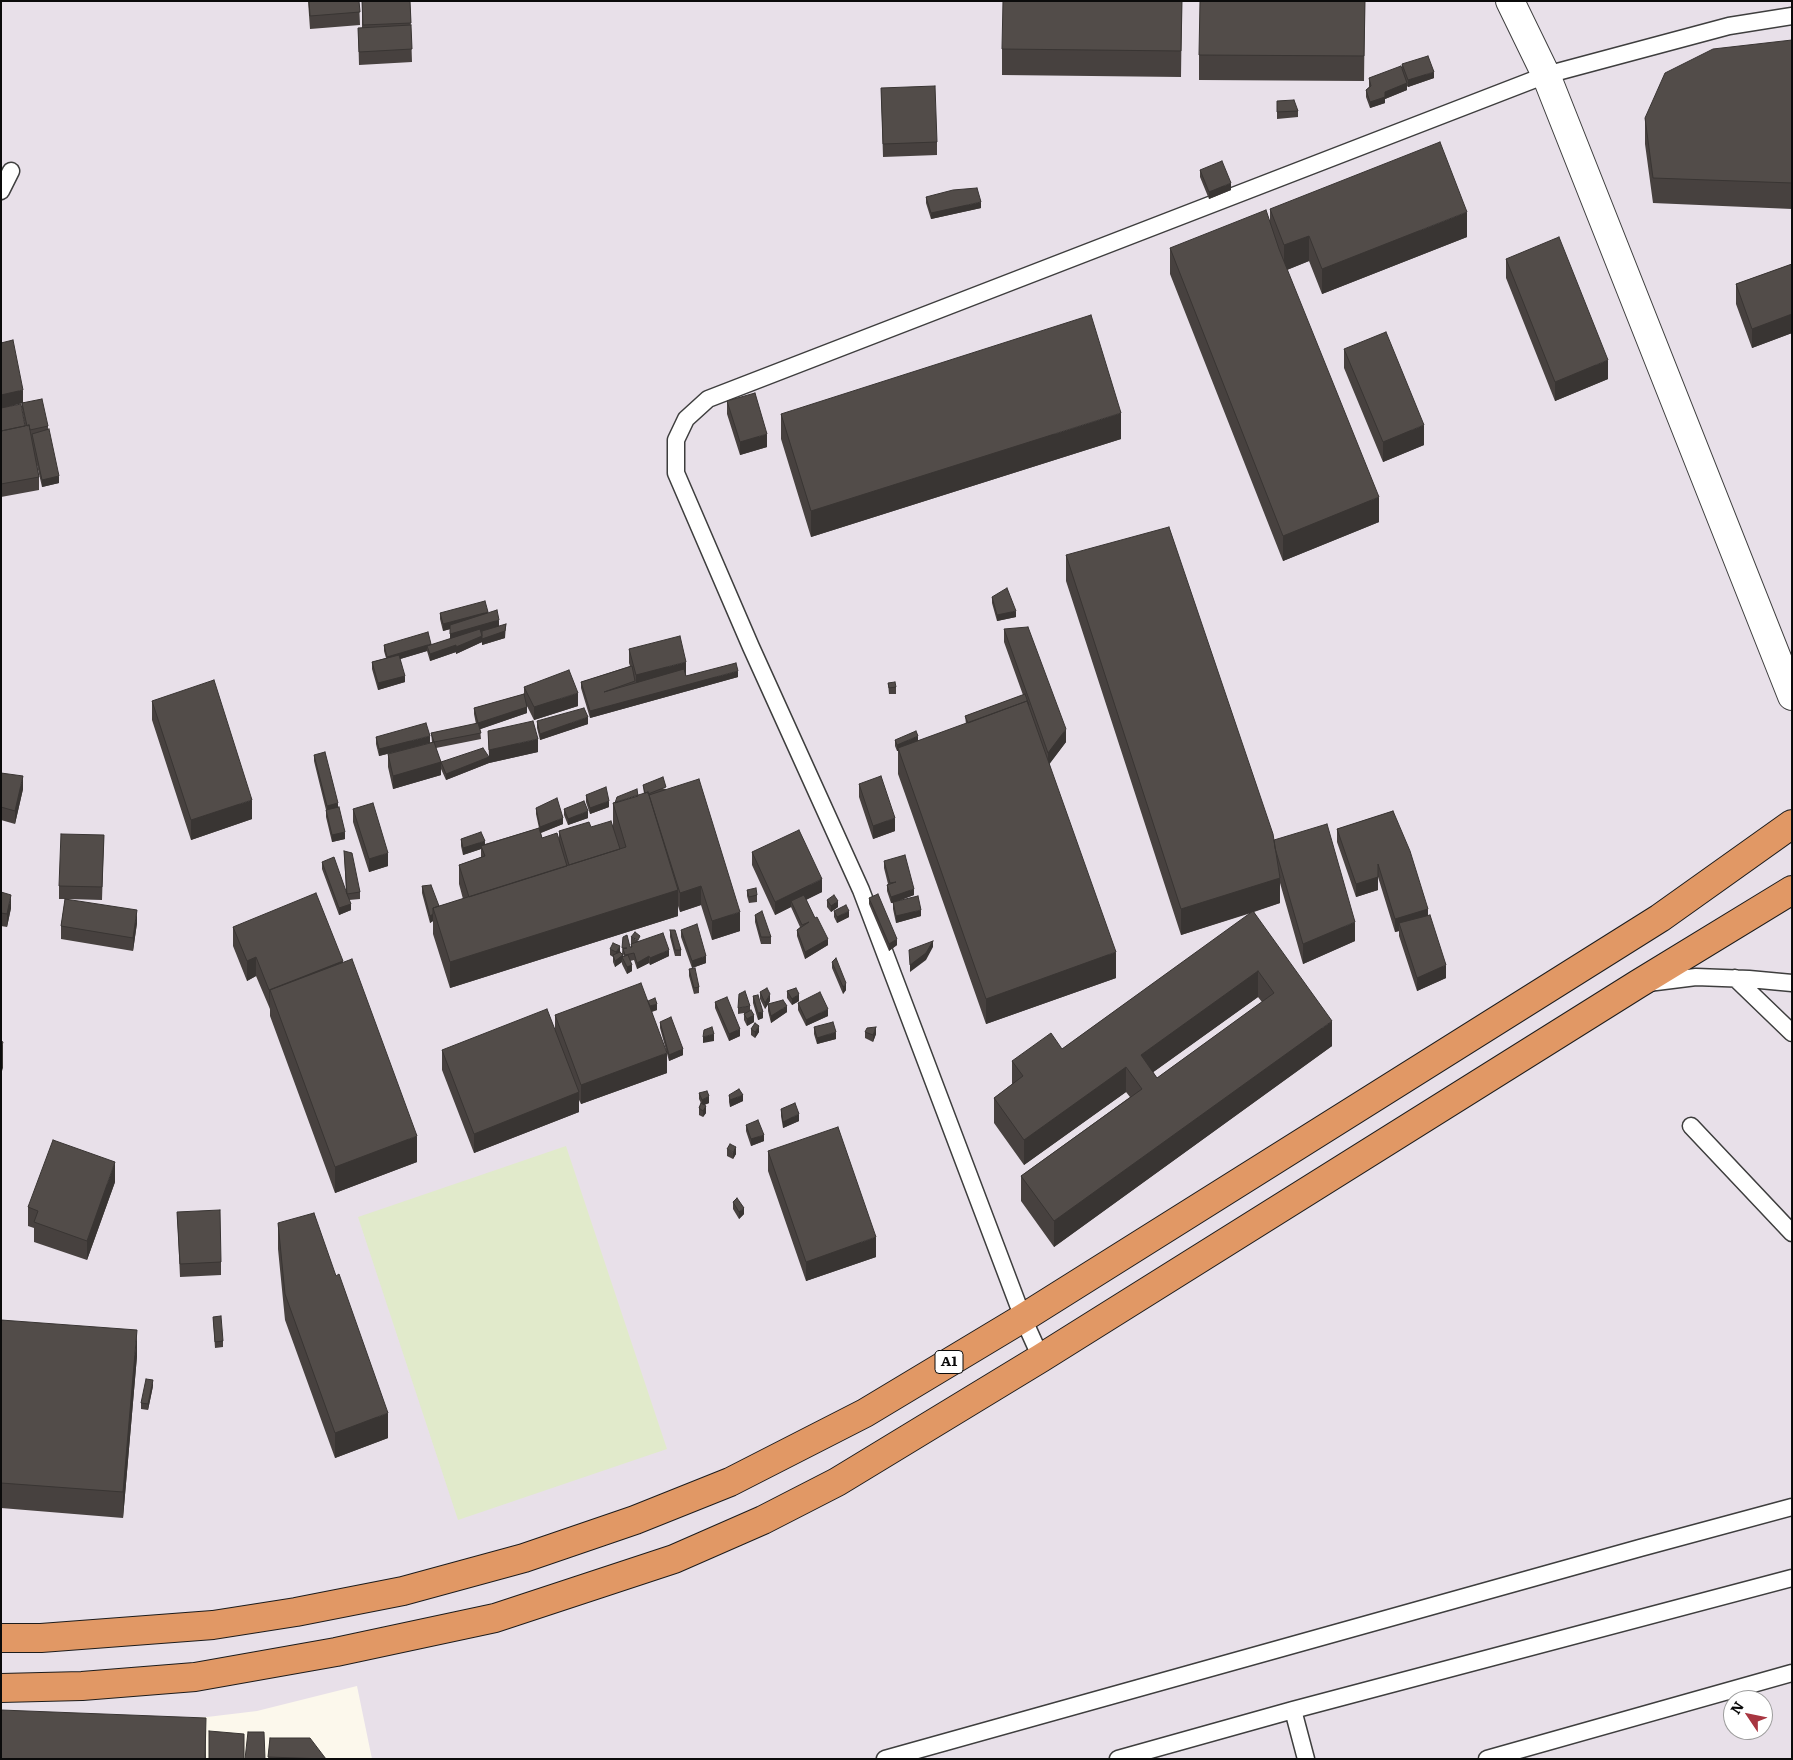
<!DOCTYPE html>
<html>
<head>
<meta charset="utf-8">
<style>
  body { margin:0 }
  #map { position:relative; width:1793px; height:1760px; overflow:hidden; background:#fcf8ec; font-family:Literata,serif }
  canvas { display:block }
  .frame { position:absolute; inset:0; border:2px solid #0b0b0b; pointer-events:none }
  .north { position:absolute; left:1723px; top:1690px; width:50px; height:50px; box-sizing:border-box; background:#fff; border:1px solid #9d9d9d; border-radius:50%; rotate:304deg; font-size:14px; font-weight:700; line-height:20px; text-align:center; color:#0b0b0b }
  .north::after { content:''; display:block; margin:auto; width:18px; height:22px; background:#a83641; clip-path:polygon(50% 0,100% 100%,50% 72%,0 100%) }
</style>
</head>
<body>
<div id="map">
<canvas width="1793" height="1760"></canvas>
<div class="frame"></div>
<div class="north">N</div>
</div>
<script>
const g = document.querySelector('canvas').getContext('2d');
g.lineJoin = 'round';
function fill(path, color) { g.fillStyle = color; g.fill(path, 'evenodd'); }
const toPath = rows => new Path2D(rows.map(r => 'M' + r).join(''));
function stroke(path, color, width, dash) { g.strokeStyle = color; g.lineWidth = width; g.lineCap = dash ? 'butt' : 'round'; g.setLineDash(dash || []); g.stroke(path); }
function label(font, color, halo, rows, align = 'center') {
  g.font = font + ' Literata,serif'; g.lineWidth = 5; g.setLineDash([]); g.textBaseline = 'middle'; g.strokeStyle = halo; g.fillStyle = color; for (const [text, x, y, turn = 0] of rows) {
    g.save(); g.translate(x, y); g.rotate((+turn || 0) * Math.PI / 180); g.textAlign = isNaN(turn) ? turn : align; if (halo) g.strokeText(text, 0, 0); g.fillText(text, 0, 0); g.restore();
  }
}
const industrial = toPath([
  [1,1,1792,1,1792,1759,372,1759,357,1686,257,1711,207,1717,1,1724],
  [1733,1700,1763,1700,1763,1730,1733,1730]
]);
const pitch = toPath([
  [566,1146,667,1449,458,1520,358,1217]
]);
const lane = toPath([
  [1,191,11,171],
  [1735,978,1792,1033],
  [1648,983,1696,977,1749,979,1792,983],
  [1691,1126,1792,1233],
  [1041,1358,1023,1318,861,890,751,647,676,473,676,440,686,419,708,399,1546,75,1729,26,1792,16],
  [1293,1710,1306,1759],
  [885,1759,1640,1548,1792,1507],
  [1118,1759,1293,1710,1792,1578],
  [1487,1759,1792,1673]
]);
const street = toPath([
  [1510,1,1546,75,1792,696]
]);
const highway = toPath([
  [1,1638,41,1638,213,1625,296,1612,403,1591,524,1558,635,1520,730,1482,865,1413,1023,1318,1660,918,1792,824],
  [1,1688,82,1686,195,1677,336,1652,495,1618,674,1559,763,1520,837,1482,1041,1358,1638,984,1792,890]
]);
const wall = toPath([
  [308,1,359,1,360,25,310,29],
  [362,1,410,1,412,62,359,65,358,28,362,28],
  [1182,1,1181,77,1002,75,1002,49],
  [1365,1,1364,81,1199,80,1199,55],
  [1792,40,1792,209,1653,203,1645,144,1645,118],
  [1402,64,1434,78,1408,87,1407,86,1407,90,1385,99,1385,103,1370,108,1366,97,1366,90,1369,87,1369,78,1402,70],
  [881,88,937,142,937,155,883,157],
  [1277,101,1298,111,1298,117,1277,119],
  [1200,170,1231,190,1209,199,1200,177],
  [926,197,981,208,931,219,926,203],
  [1270,209,1467,237,1322,294,1309,261,1287,270,1379,522,1283,561,1170,274,1170,248,1270,221],
  [1506,259,1608,379,1555,401,1506,278],
  [1792,264,1792,333,1752,348,1736,304,1736,284],
  [1,343,23,402,48,426,48,430,59,483,42,487,36,461,39,477,39,490,1,497],
  [22,403,22,409,25,426,8,407],
  [1344,349,1424,445,1383,462,1344,368],
  [727,401,767,447,740,455,727,414],
  [781,414,1121,439,811,537,781,439],
  [1066,555,1274,840,1355,941,1303,964,1280,883,1280,903,1254,912,1332,1046,1054,1247,1021,1201,1021,1176,1130,1097,1126,1092,1024,1165,994,1123,994,1098,1012,1084,1012,1061,1062,1049,1251,913,1181,935,1066,581],
  [1258,997,1262,1002,1157,1078,1153,1072],
  [992,597,1016,617,997,621,992,603],
  [440,613,488,613,499,626,505,638,482,645,482,641,482,642,456,654,456,652,430,661,427,651,400,659,405,682,378,690,372,669,372,662,386,658,384,651,384,645,431,645,450,639,450,629,443,631,440,619],
  [1004,629,1066,742,1049,764,1116,978,986,1024,898,774,898,751,897,751,895,746,895,740,918,741,966,724,965,716,1023,695,1004,642],
  [629,649,686,675,686,676,738,677,590,718,581,688,581,682,630,666,629,663],
  [888,683,896,687,896,694,889,694],
  [524,687,578,706,534,720,527,706,527,713,480,729,481,739,436,748,441,762,489,757,488,731,538,752,489,763,446,780,441,769,441,775,393,789,388,767,388,754,432,742,431,733,476,724,474,714,474,708,524,694],
  [152,701,252,819,191,840,152,720],
  [537,721,588,724,540,740,537,728],
  [376,737,430,743,379,756,376,744],
  [314,755,338,807,345,839,332,842,326,817,326,810,314,761],
  [1,773,23,789,15,824,1,820],
  [859,784,895,831,873,839,859,797],
  [643,785,666,789,740,931,712,940,701,905,680,912,678,906,678,916,450,988,433,934,433,921,430,923,422,893,422,886,439,906,463,899,459,884,459,865,481,857,481,849,463,855,461,846,461,839,485,844,539,828,536,814,536,808,563,824,541,833,542,838,559,841,559,831,591,827,613,826,613,803,644,794],
  [586,795,609,807,590,814,586,802],
  [353,809,388,866,369,872,353,822],
  [564,809,588,818,568,825,564,815],
  [1393,811,1428,915,1446,978,1417,991,1399,936,1399,931,1395,932,1378,877,1378,890,1356,897,1337,842,1337,829],
  [104,835,102,900,67,899,137,923,133,951,61,939,61,926,65,899,59,899,59,886],
  [344,851,360,892,360,899,349,900,351,910,339,915,322,869,322,862,346,892],
  [752,852,822,892,806,900,828,945,805,959,797,936,797,930,800,927,791,907,775,915,752,865],
  [884,861,914,895,899,901,921,916,896,923,893,909,893,903,891,903,887,891,887,885,888,884,884,868],
  [747,890,757,895,757,902,749,903,747,896],
  [1,892,11,908,7,927,1,926],
  [869,898,897,945,889,951,869,904],
  [827,900,838,907,831,912,827,907],
  [834,911,849,917,837,923,834,917],
  [755,915,771,937,771,944,761,944,755,922],
  [233,927,343,962,417,1162,335,1193,270,1016,270,1009,256,976,247,981,233,946],
  [670,930,681,950,681,956,675,956,670,937],
  [681,930,706,963,692,968,681,937],
  [623,937,630,947,631,947,631,937,669,956,650,965,649,963,637,969,634,960,630,961,632,971,627,974,622,964,622,962,615,967,613,962,613,957,610,955,610,949,620,952,624,957,623,954,622,954],
  [832,962,846,990,843,994,832,968],
  [689,969,699,987,699,993,694,994,689,976],
  [787,991,799,1001,792,1005,787,998],
  [760,992,770,1001,765,1009,760,999],
  [753,996,763,1018,758,1020,753,1003],
  [648,1001,657,1010,652,1012,667,1073,581,1104,579,1100,579,1112,474,1153,442,1070,442,1050,555,1030,555,1015],
  [715,1002,740,1036,729,1041,715,1008],
  [798,1003,828,1016,806,1026,798,1010],
  [768,1004,787,1012,771,1023,768,1011],
  [750,1006,750,1011,754,1022,747,1026,744,1020,744,1013,738,1014,738,1008],
  [660,1022,683,1055,669,1061,660,1028],
  [814,1027,836,1039,817,1044,814,1034],
  [751,1029,759,1032,755,1038,751,1035],
  [865,1032,876,1034,873,1042,865,1038],
  [699,1093,709,1103,704,1105,706,1113,703,1117,699,1115,699,1108,701,1103,699,1099],
  [729,1095,743,1101,730,1107,729,1102],
  [781,1109,799,1121,783,1128,781,1116],
  [746,1125,764,1141,751,1146,746,1131],
  [727,1149,736,1154,733,1159,727,1156],
  [768,1151,876,1257,806,1281,768,1171],
  [115,1182,87,1260,34,1242,34,1228,28,1226,28,1207],
  [733,1202,744,1214,739,1219,733,1209],
  [177,1212,221,1262,221,1275,180,1277],
  [278,1223,388,1438,335,1458,285,1320,278,1249],
  [213,1317,223,1341,223,1347,215,1348],
  [1,1320,137,1356,123,1518,1,1508],
  [153,1386,148,1410,141,1409,141,1403],
  [270,1738,326,1759,268,1759]
]);
const shadedWall = toPath([
  [1434,72,1434,78,1408,87,1408,80],
  [1407,83,1407,90,1385,99,1385,92],
  [1385,97,1385,103,1370,108,1370,102],
  [1231,183,1231,190,1209,199,1209,192],
  [981,202,981,208,931,219,931,213],
  [1467,212,1467,237,1322,294,1322,269],
  [1309,236,1309,261,1284,271,1284,245],
  [1792,314,1792,333,1752,348,1752,329],
  [1608,360,1608,379,1555,401,1555,382],
  [23,390,23,403,1,408,1,395],
  [1121,413,1121,439,811,537,811,511],
  [1424,425,1424,445,1383,462,1383,442],
  [767,434,767,447,740,455,740,442],
  [59,476,59,483,42,487,42,480],
  [1379,497,1379,522,1283,561,1283,536],
  [1016,611,1016,617,997,621,997,615],
  [488,612,488,619,443,631,443,624],
  [499,620,499,626,450,641,450,634],
  [506,624,505,638,482,645,482,639],
  [482,636,482,642,456,654,456,647],
  [431,644,431,650,427,646,427,651,387,663,387,657],
  [456,645,456,652,430,661,430,654],
  [686,662,686,675,636,688,636,675],
  [738,671,738,677,590,718,590,711],
  [405,676,405,682,378,690,378,683],
  [578,693,578,706,534,720,534,707],
  [527,707,527,713,478,730,478,723],
  [588,717,588,724,540,740,540,734],
  [1066,729,1066,742,1048,766,1048,753],
  [430,736,430,743,379,756,379,749],
  [918,736,918,742,898,748,898,751,897,751,897,745],
  [538,739,538,752,489,763,446,780,446,774,489,757,489,750],
  [441,762,441,775,393,789,393,776],
  [23,776,23,789,15,824,15,811],
  [252,800,252,819,191,840,191,820],
  [609,801,609,807,590,814,590,808],
  [338,803,338,810,327,812,327,806],
  [588,811,588,818,568,825,568,819],
  [563,818,563,824,540,833,540,827],
  [895,818,895,831,873,839,873,826],
  [345,832,345,839,332,842,332,835],
  [485,841,485,848,481,846,481,849,463,855,463,848],
  [388,853,388,866,369,872,369,859],
  [1378,877,1378,890,1356,897,1356,884],
  [1280,878,1280,903,1181,935,1181,909],
  [822,879,822,892,793,906,791,901,791,907,775,915,775,902],
  [701,886,701,905,680,912,680,893],
  [914,889,914,895,891,903,891,897],
  [678,890,678,916,450,988,450,962],
  [11,895,11,908,7,927,7,914],
  [838,901,838,907,831,912,831,906],
  [351,904,351,910,339,915,339,908],
  [1428,909,1428,922,1399,923,1399,931,1395,932,1395,919],
  [137,910,137,923,133,951,133,938],
  [921,910,921,916,896,923,896,916],
  [849,911,849,917,837,923,837,917],
  [740,912,740,931,712,940,712,921],
  [433,914,433,921,430,923,430,916],
  [1355,922,1355,941,1303,964,1303,944],
  [828,939,828,945,805,959,805,952],
  [897,939,897,945,889,951,889,944],
  [933,941,933,947,926,960,910,972,910,965],
  [620,946,620,953,616,959,616,952],
  [669,950,669,956,650,965,650,958],
  [1116,952,1116,978,986,1024,986,999],
  [623,955,623,960,622,957,622,962,615,967,615,961],
  [649,956,649,963,637,969,637,963],
  [706,956,706,963,692,968,692,961],
  [256,957,256,976,247,981,247,961],
  [343,961,343,980,270,990,269,1010,269,990],
  [632,965,632,971,627,974,627,967],
  [1446,965,1446,978,1417,991,1417,978],
  [1258,971,1258,997,1141,1081,1141,1055],
  [846,983,846,990,843,994,843,987],
  [770,994,770,1001,765,1009,765,1003],
  [799,994,799,1001,792,1005,792,999],
  [657,1004,657,1010,649,1012,649,1006],
  [787,1006,787,1012,771,1023,771,1016],
  [828,1009,828,1016,806,1026,806,1020],
  [763,1012,763,1018,758,1020,758,1013],
  [754,1015,754,1022,747,1026,747,1019],
  [1332,1021,1332,1046,1054,1247,1054,1221],
  [759,1026,759,1032,755,1038,755,1032],
  [876,1027,876,1034,873,1042,873,1035],
  [740,1029,740,1036,729,1041,729,1034],
  [836,1032,836,1039,817,1044,817,1038],
  [714,1034,714,1041,703,1043,703,1037],
  [3,1042,3,1068,1,1074,1,1049],
  [683,1049,683,1055,669,1061,669,1055],
  [667,1053,667,1073,581,1104,581,1085],
  [1126,1067,1126,1092,1024,1165,1024,1140],
  [579,1092,579,1112,474,1153,474,1134],
  [743,1095,743,1101,730,1107,730,1100],
  [709,1096,709,1103,702,1106,702,1100],
  [706,1106,706,1113,703,1117,703,1111],
  [799,1114,799,1121,783,1128,783,1122],
  [764,1135,764,1141,751,1146,751,1139],
  [417,1136,417,1162,335,1193,335,1167],
  [736,1147,736,1154,733,1159,733,1152],
  [115,1162,115,1182,87,1260,87,1241],
  [744,1208,744,1214,739,1219,739,1212],
  [876,1237,876,1257,806,1281,806,1262],
  [137,1330,137,1356,123,1518,123,1492],
  [153,1380,153,1386,148,1410,148,1404],
  [388,1413,388,1438,335,1458,335,1433],
  [206,1718,206,1759,205,1759]
]);
const building = toPath([
  [309,1,359,1,360,12,310,16,309,1],
  [362,1,410,1,411,23,363,25,362,1],
  [1003,1,1182,1,1181,51,1002,49,1003,1],
  [1200,1,1365,1,1364,56,1199,55,1200,1],
  [411,25,412,49,359,52,358,28,411,25],
  [1792,40,1792,183,1653,178,1645,118,1665,73,1713,49,1792,40],
  [1428,56,1434,72,1408,80,1402,64,1428,56],
  [1401,66,1407,83,1385,92,1385,97,1370,102,1366,90,1371,86,1369,78,1401,66],
  [935,86,937,142,883,144,881,88,935,86],
  [1294,100,1298,111,1277,112,1277,101,1294,100],
  [1440,142,1467,212,1322,269,1309,236,1284,245,1270,209,1440,142],
  [1222,161,1231,183,1209,192,1200,170,1222,161],
  [977,188,981,202,931,213,926,197,953,190,977,188],
  [1266,210,1279,249,1379,497,1283,536,1170,248,1266,210],
  [1559,237,1608,360,1555,382,1506,259,1559,237],
  [1792,264,1792,314,1752,329,1736,284,1792,264],
  [1091,315,1121,413,811,511,781,414,1091,315],
  [1386,332,1424,425,1383,442,1344,349,1386,332],
  [13,340,23,390,1,395,1,343,13,340],
  [755,393,767,434,740,442,727,401,755,393],
  [42,399,48,426,30,430,29,425,27,426,22,403,42,399],
  [21,404,25,426,1,431,1,408,21,404],
  [29,425,39,477,1,484,1,431,29,425],
  [49,429,59,476,42,480,32,434,49,429],
  [1169,527,1273,834,1280,878,1181,909,1066,555,1169,527],
  [1007,588,1016,611,997,615,992,597,1007,588],
  [485,601,488,612,443,624,440,613,485,601],
  [497,610,499,620,450,634,450,625,497,610],
  [506,624,505,631,482,639,482,631,506,624],
  [1028,627,1066,729,1048,753,1004,629,1028,627],
  [480,629,482,636,456,647,456,645,430,654,427,646,480,629],
  [428,632,431,644,387,657,384,645,428,632],
  [680,636,686,662,636,675,629,649,680,636],
  [399,655,405,676,378,683,372,662,399,655],
  [736,663,738,671,590,711,581,682,632,666,635,681,604,692,684,669,686,676,736,663],
  [569,670,578,693,534,707,524,687,569,670],
  [214,680,252,800,191,820,152,701,214,680],
  [895,682,896,687,889,688,888,683,895,682],
  [524,694,527,707,478,723,474,708,524,694],
  [1025,694,1029,705,1027,701,968,723,965,716,1025,694],
  [1027,701,1116,952,986,999,898,748,1027,701],
  [584,708,588,717,540,734,537,721,584,708],
  [533,721,538,739,489,750,488,731,533,721],
  [426,723,430,736,379,749,376,737,426,723],
  [478,723,481,733,434,742,431,733,478,723],
  [916,731,918,736,897,745,895,740,916,731],
  [434,742,441,762,393,776,388,754,434,742],
  [483,748,489,757,446,774,441,762,483,748],
  [325,752,338,803,327,806,314,755,325,752],
  [1,773,23,776,15,811,1,807,1,773],
  [881,776,895,818,873,826,859,784,881,776],
  [663,777,666,787,648,794,648,792,645,793,643,785,663,777],
  [699,779,740,912,712,921,701,886,680,893,649,795,699,779],
  [606,787,609,801,590,808,586,795,606,787],
  [637,789,638,796,615,803,617,797,637,789],
  [648,792,678,890,450,962,433,908,626,847,613,803,648,792],
  [557,798,563,818,540,827,536,808,557,798],
  [584,801,588,811,568,819,564,809,584,801],
  [373,803,388,853,369,859,353,809,373,803],
  [339,807,345,832,332,835,326,810,339,807],
  [1393,811,1410,851,1428,909,1395,919,1378,864,1378,877,1356,884,1337,829,1393,811],
  [611,821,620,849,569,865,559,831,589,822,591,827,611,821],
  [1327,824,1355,922,1303,944,1275,848,1274,840,1327,824],
  [539,828,542,838,557,833,567,866,469,897,459,865,485,856,481,846,539,828],
  [799,830,822,879,775,902,752,852,799,830],
  [481,832,485,841,463,848,461,839,481,832],
  [61,834,104,835,102,887,59,886,61,834],
  [344,851,352,853,360,892,347,894,351,904,339,908,322,862,334,857,347,894,344,851],
  [905,855,914,889,891,897,887,885,896,882,890,883,884,861,905,855],
  [431,885,439,906,433,908,433,914,430,916,422,886,431,885],
  [756,888,757,895,749,897,747,890,756,888],
  [1,892,11,895,7,914,1,913,1,892],
  [316,893,343,961,269,990,256,957,247,961,233,927,316,893],
  [878,894,897,939,889,944,869,898,878,894],
  [804,895,815,918,817,917,828,939,805,952,797,930,809,922,802,925,791,901,804,895],
  [834,895,838,901,831,906,827,900,834,895],
  [918,896,921,910,896,916,893,902,918,896],
  [65,899,137,910,133,938,61,926,65,899],
  [846,905,849,911,837,917,834,911,846,905],
  [762,911,771,937,761,937,755,915,762,911],
  [1253,911,1332,1021,1054,1221,1021,1176,1142,1089,1126,1067,1024,1140,994,1098,1023,1076,1012,1061,1051,1033,1062,1049,1253,911],
  [1258,971,1274,993,1157,1078,1141,1055,1258,971],
  [1430,915,1446,965,1417,978,1399,923,1430,915],
  [697,924,706,956,692,961,681,930,697,924],
  [670,930,675,930,681,950,675,950,670,930],
  [635,932,640,936,638,940,631,937,635,932],
  [663,933,669,950,650,958,649,956,637,963,634,953,625,955,623,949,627,948,622,948,623,937,627,935,630,947,632,947,631,944,663,933],
  [933,941,926,953,910,965,909,950,933,941],
  [613,943,620,946,616,952,610,949,613,943],
  [620,952,623,955,615,961,613,955,620,952],
  [628,955,632,965,627,967,622,957,628,955],
  [836,958,846,983,843,987,832,962,836,958],
  [352,959,417,1136,335,1167,270,990,352,959],
  [695,968,699,987,694,988,689,969,695,968],
  [641,983,667,1053,581,1085,555,1015,641,983],
  [767,988,770,994,765,1003,760,992,767,988],
  [796,988,799,994,792,999,787,991,796,988],
  [745,991,750,1006,738,1008,739,994,745,991],
  [820,992,828,1009,806,1020,798,1003,820,992],
  [758,995,763,1012,758,1013,753,996,758,995],
  [727,997,740,1029,729,1034,715,1002,727,997],
  [655,998,657,1004,650,1006,648,1001,655,998],
  [783,1000,787,1006,771,1016,768,1004,783,1000],
  [547,1009,579,1092,474,1134,442,1050,547,1009],
  [751,1010,754,1015,747,1019,744,1014,751,1010],
  [671,1017,683,1049,669,1055,660,1022,671,1017],
  [833,1022,836,1032,817,1038,814,1027,833,1022],
  [755,1023,759,1026,755,1032,751,1029,755,1023],
  [712,1027,714,1034,703,1037,704,1030,712,1027],
  [876,1027,873,1035,865,1032,867,1028,876,1027],
  [1,1041,3,1042,1,1049,1,1041],
  [739,1089,743,1095,730,1100,729,1095,739,1089],
  [707,1091,709,1096,702,1100,699,1093,707,1091],
  [701,1103,706,1106,703,1111,699,1108,701,1103],
  [795,1103,799,1114,783,1122,781,1109,795,1103],
  [758,1120,764,1135,751,1139,746,1125,758,1120],
  [838,1127,876,1237,806,1262,768,1151,838,1127],
  [53,1140,115,1162,87,1241,34,1222,38,1211,28,1207,53,1140],
  [730,1144,736,1147,733,1152,727,1149,730,1144],
  [737,1198,744,1208,739,1212,733,1202,737,1198],
  [220,1210,221,1262,180,1264,177,1212,220,1210],
  [314,1213,336,1276,339,1274,388,1413,335,1433,285,1294,278,1223,314,1213],
  [221,1316,223,1341,215,1342,213,1317,221,1316],
  [1,1320,137,1330,123,1492,1,1483,1,1320],
  [146,1379,153,1380,148,1404,141,1403,146,1379],
  [1,1710,206,1718,205,1759,1,1759,1,1710],
  [209,1731,244,1734,244,1759,209,1759,209,1731],
  [248,1732,264,1732,265,1759,245,1759,248,1732],
  [270,1738,310,1738,326,1759,268,1757,270,1738]
]);
const shields = [
  [949,1362,28]
];
const shieldNames = [
  ["A1",949,1362]
];
fill(industrial, '#e8e0e9');
fill(pitch, '#e1eacb');
stroke(lane, '#3e3e3e', 19);
stroke(street, '#3e3e3e', 30);
stroke(highway, '#1c1c1c', 30);
stroke(lane, '#fff', 16);
stroke(street, '#fff', 28);
stroke(highway, '#e19865', 28);
fill(wall, '#47413f');
fill(shadedWall, '#393533');
fill(building, '#524c49');
stroke(building, '#393533', 1);
for (const [x, y, w] of shields) { const box = new Path2D(); box.roundRect(x - w / 2, y - 11.5, w, 23, 4); g.fillStyle = '#fff'; g.fill(box); stroke(box, '#0b0b0b', 1); }
label('bold 14px', '#0b0b0b', null, shieldNames);
</script>
</body>
</html>
